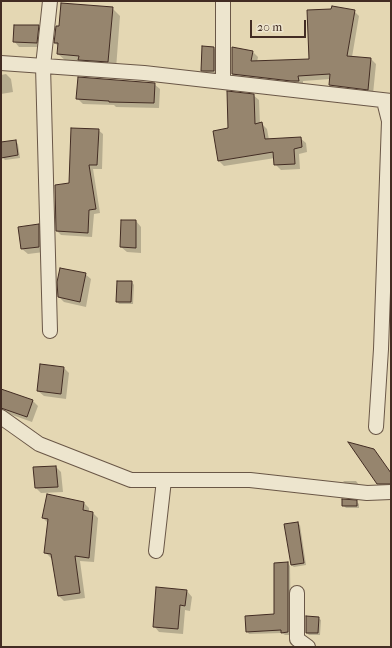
<!DOCTYPE html>
<html>
<head>
<meta charset="utf-8">
<style>
  body { margin:0 }
  #map { position:relative; width:392px; height:648px; overflow:hidden; background:#e4d7b3; font-family:"IM FELL French Canon",serif }
  canvas { display:block }
  .frame { position:absolute; inset:0; border:2px solid #422c23; pointer-events:none }
  .scale { position:absolute; left:250px; top:20px; width:56px; height:18px; box-sizing:border-box; border:2px solid #422c23; border-top:0; padding-left:5px; font-size:12px; line-height:14px; white-space:nowrap; color:#422c23; -webkit-text-stroke:3px #ede5ce; paint-order:stroke }
</style>
</head>
<body>
<div id="map">
<canvas width="392" height="648"></canvas>
<div class="frame"></div>
<div class="scale">20 m</div>
</div>
<script>
const g = document.querySelector('canvas').getContext('2d');
g.lineJoin = 'round';
function fill(path, color) { g.fillStyle = color; g.fill(path, 'evenodd'); }
const toPath = rows => new Path2D(rows.map(r => 'M' + r).join(''));
function stroke(path, color, width, dash) { g.strokeStyle = color; g.lineWidth = width; g.lineCap = dash ? 'butt' : 'round'; g.setLineDash(dash || []); g.stroke(path); }
const shadow = toPath([
  [112,8,120,16,116,69,66,61,58,54,58,46,55,43],
  [332,10,354,11,359,16,352,57,371,59,376,64,373,94,335,90,330,85,330,79,303,81,303,85,238,79,232,74,253,52,258,57,257,62,310,60],
  [38,26,44,32,42,47,19,47,14,41],
  [203,47,214,48,219,53,219,76,207,76,202,71],
  [6,74,11,79,13,92,1,94,1,75],
  [154,84,160,89,159,108,116,107,114,105,83,104,78,99],
  [253,95,259,100,260,124,262,124,267,129,269,140,300,138,306,143,307,152,299,154,300,169,281,170,275,164,275,158,224,166,219,161,229,129],
  [98,130,103,134,102,169,93,169,100,213,94,214,92,237,61,235,57,231],
  [15,141,18,144,20,158,5,160,3,158,1,143],
  [136,221,141,227,141,253,127,252,121,247],
  [38,225,44,230,44,252,28,254,22,249],
  [85,274,91,279,86,307,64,302,59,297],
  [132,282,134,285,133,304,119,304,117,301],
  [41,365,64,368,69,373,66,399,44,396,38,391],
  [1,390,33,401,38,406,32,422,1,411],
  [56,467,61,472,63,492,41,493,36,488,34,468],
  [391,475,391,488,382,488,378,483],
  [343,481,356,481,359,485,346,484],
  [47,495,84,503,89,508,89,512,93,513,98,518,94,562,80,561,85,598,64,601,59,596,53,558,51,558,46,553,48,523,43,518],
  [356,501,359,504,359,508,346,508,344,506],
  [297,523,300,525,306,565,294,567,291,565],
  [288,563,290,566,291,635,285,635,282,633,249,634,247,631,275,615],
  [187,591,192,597,190,611,185,610,183,634,159,632,154,626],
  [318,618,321,620,320,635,309,635,306,632]
]);
const building = toPath([
  [61,3,113,7,108,62,78,60,79,56,57,54,58,43,54,43,56,26,59,26,61,3],
  [332,6,355,10,347,56,371,58,368,90,329,85,330,74,298,76,299,81,291,81,232,74,232,47,253,51,251,61,309,59,307,10,331,9,332,6],
  [14,25,39,25,37,43,13,42,14,25],
  [202,46,214,47,214,71,201,71,202,46],
  [78,77,155,83,154,103,109,102,109,101,76,99,78,77],
  [227,91,254,94,255,124,262,122,265,139,301,137,302,147,294,149,295,164,274,165,273,152,218,161,213,131,228,128,227,91],
  [71,128,99,129,97,165,89,165,96,209,89,210,88,233,56,231,55,185,69,183,71,128],
  [16,140,18,155,1,158,1,142,16,140],
  [121,220,136,220,136,248,120,247,121,220],
  [39,224,39,247,21,249,18,227,39,224],
  [60,268,86,273,80,302,58,297,57,282,60,268],
  [117,281,132,281,131,302,116,302,117,281],
  [40,364,64,367,61,394,37,391,40,364],
  [1,389,33,400,27,417,1,408,1,389],
  [348,442,374,449,391,473,391,484,377,484,348,442],
  [56,466,58,487,35,488,33,467,56,466],
  [47,494,84,502,83,510,93,512,89,558,75,556,80,593,58,596,51,554,44,553,48,519,42,518,47,494],
  [342,499,357,500,357,506,342,506,342,499],
  [298,522,304,563,291,565,284,524,298,522],
  [288,562,288,632,281,633,281,630,246,632,245,616,274,614,274,563,288,562],
  [156,587,187,590,185,606,180,605,178,629,153,627,156,587],
  [306,616,319,617,318,633,306,633,306,616]
]);
const street = toPath([
  [50,1,43,66,50,331],
  [223,1,223,82],
  [1,63,144,73,391,101],
  [1,417,39,444,131,480,250,480,367,493,391,492],
  [376,427,381,349,389,121,384,101],
  [156,551,164,480],
  [297,593,297,639,308,647]
]);
fill(shadow, '#0003');
fill(building, '#96856e');
stroke(building, '#422c23', 1);
stroke(street, '#6a5747', 16);
stroke(street, '#ede5ce', 14);
</script>
</body>
</html>
